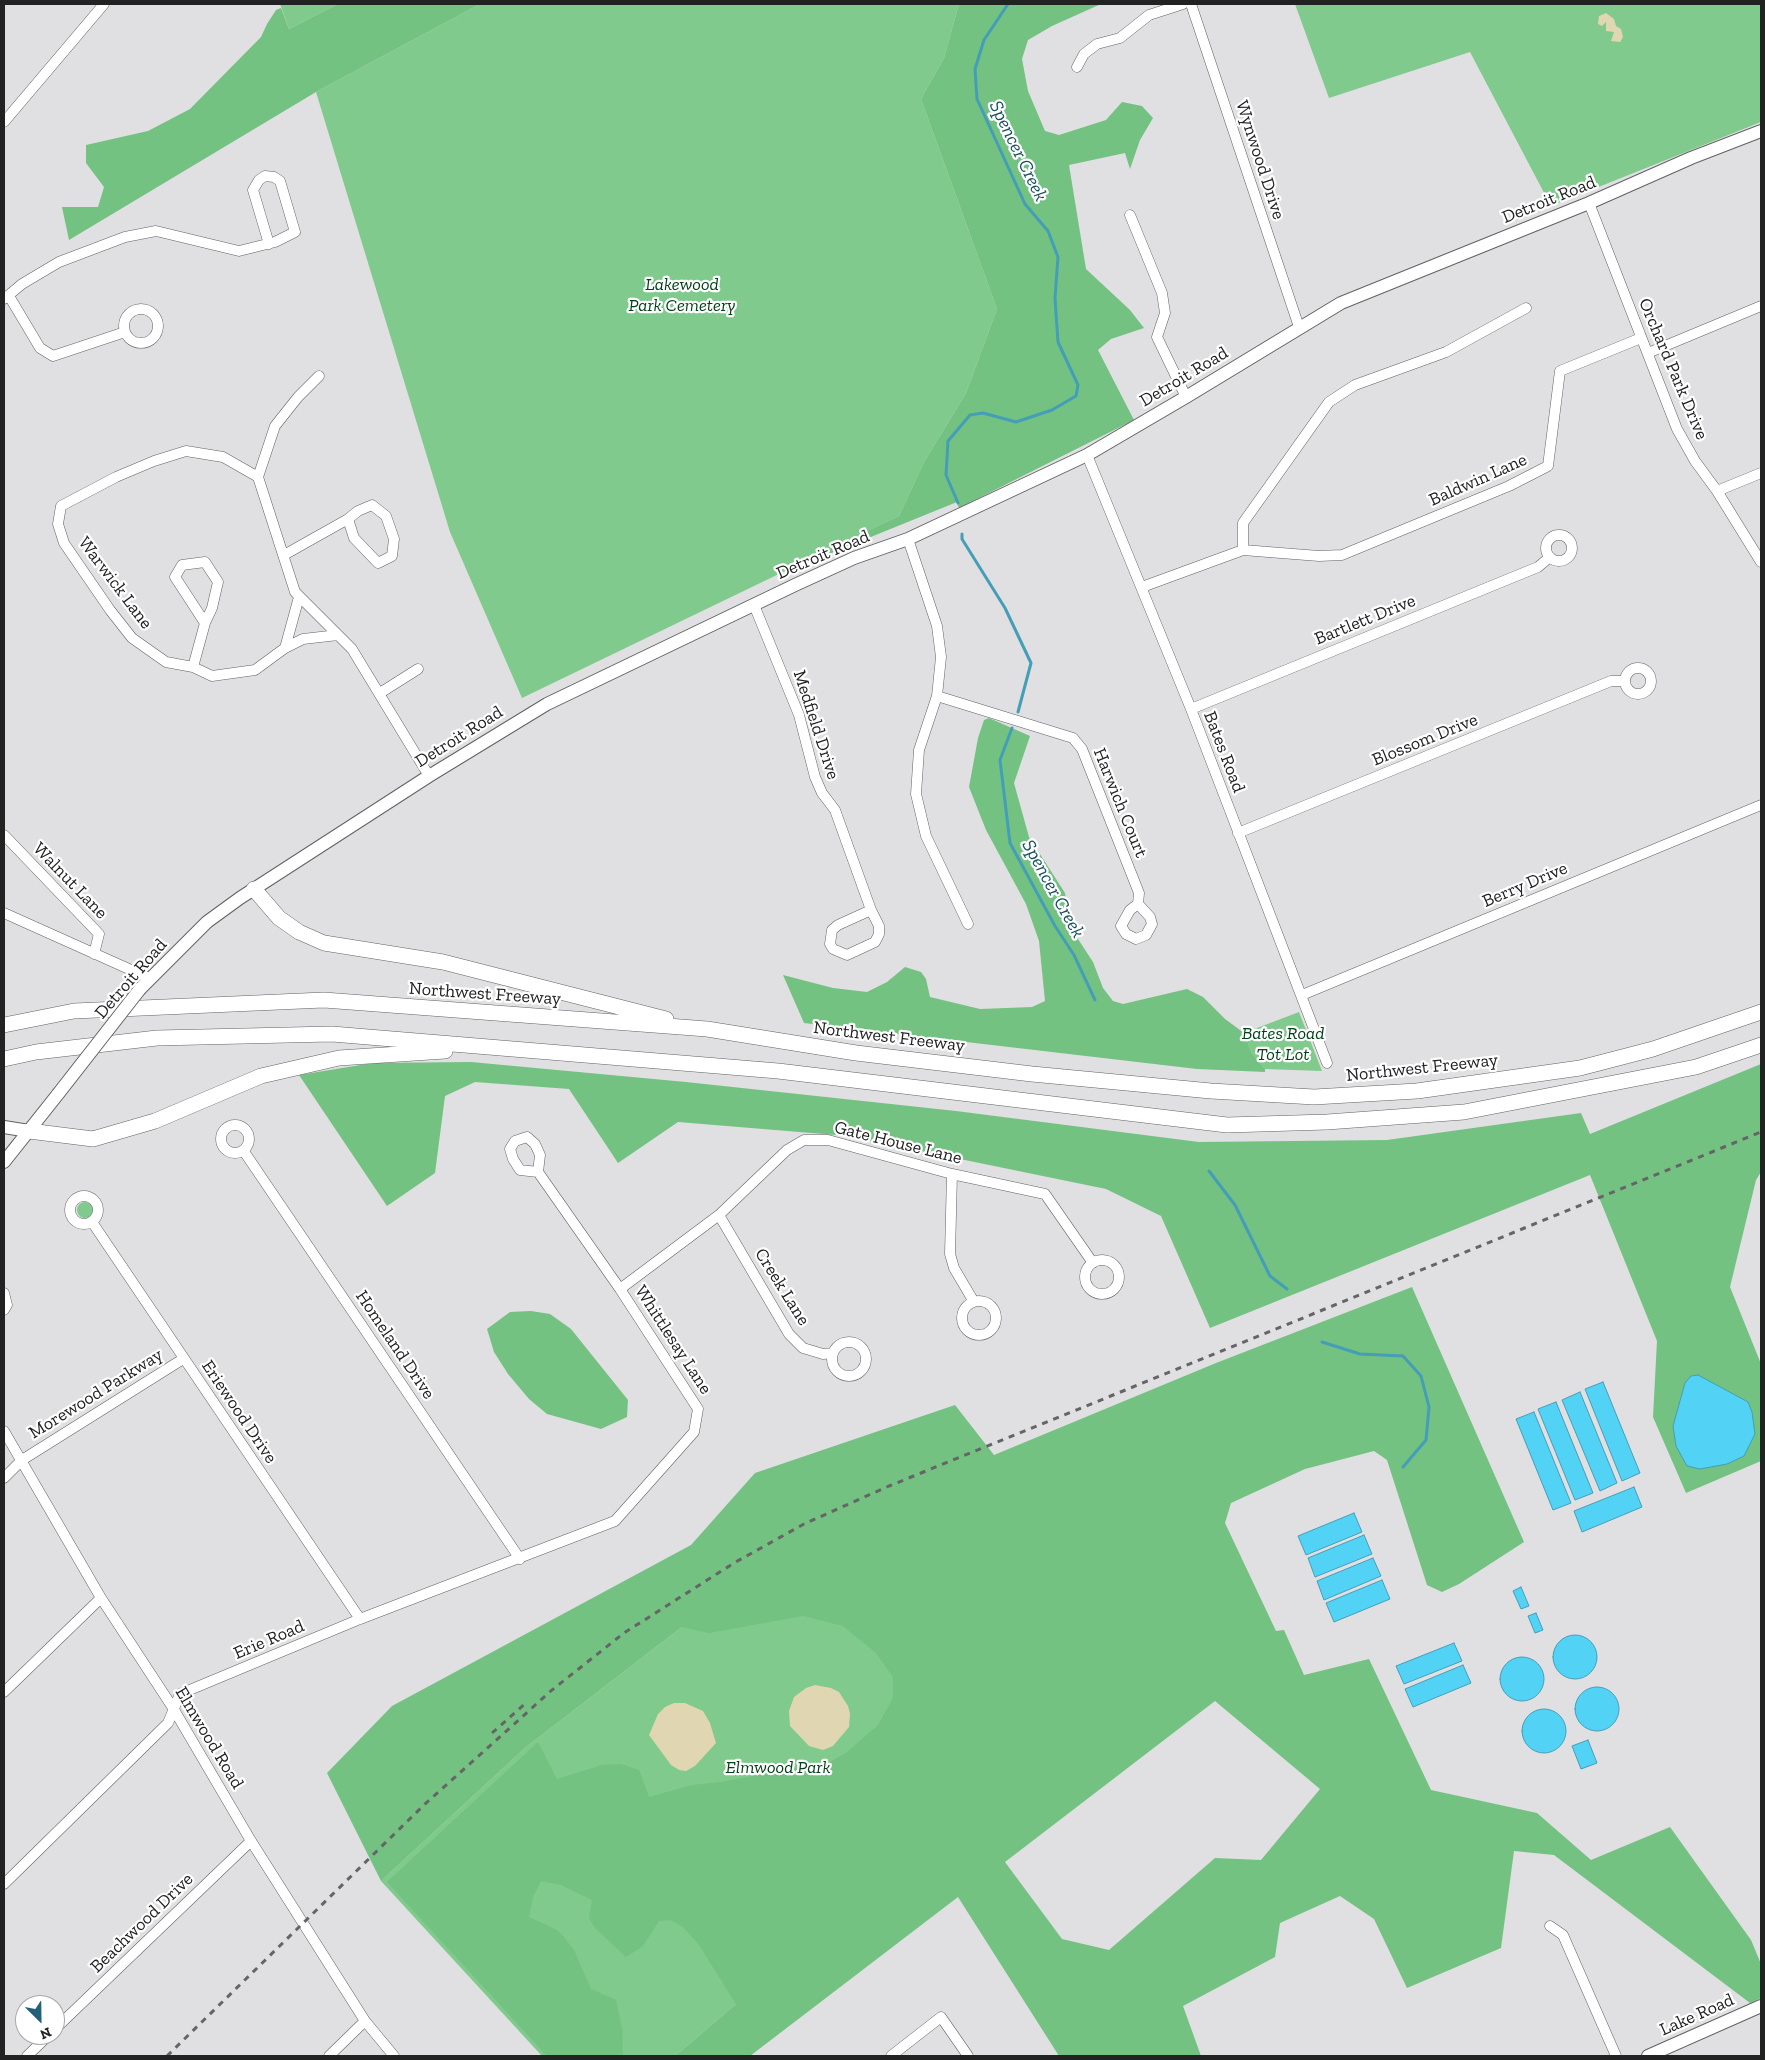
<!DOCTYPE html>
<html>
<head>
<meta charset="utf-8">
<style>
  body { margin:0 }
  #map { position:relative; width:1765px; height:2060px; overflow:hidden; background:#e0dfe2; font-family:"Zilla Slab",serif }
  canvas { display:block }
  .frame { position:absolute; inset:0; border:5px solid #222223; pointer-events:none }
  .north { position:absolute; left:15px; top:1995px; width:50px; height:50px; box-sizing:border-box; background:#fff; border:1px solid #a7a7a7; border-radius:50%; rotate:157deg; font-size:14px; font-weight:700; line-height:20px; text-align:center; color:#222223 }
  .north::after { content:''; display:block; margin:auto; width:18px; height:22px; background:#246078; clip-path:polygon(50% 0,100% 100%,50% 72%,0 100%) }
</style>
</head>
<body>
<div id="map">
<canvas width="1765" height="2060"></canvas>
<div class="frame"></div>
<div class="north">N</div>
</div>
<script>
const g = document.querySelector('canvas').getContext('2d');
g.lineJoin = 'round';
function fill(path, color) { g.fillStyle = color; g.fill(path, 'evenodd'); }
const toPath = rows => new Path2D(rows.map(r => 'M' + r).join(''));
function stroke(path, color, width, dash) { g.strokeStyle = color; g.lineWidth = width; g.lineCap = dash ? 'butt' : 'round'; g.setLineDash(dash || []); g.stroke(path); }
function label(font, color, halo, rows, align = 'center') {
  g.font = font + ' "Zilla Slab",serif'; g.lineWidth = 4.5; g.setLineDash([]); g.textBaseline = 'middle'; g.strokeStyle = halo; g.fillStyle = color; for (const [text, x, y, turn = 0] of rows) {
    g.save(); g.translate(x, y); g.rotate((+turn || 0) * Math.PI / 180); g.textAlign = isNaN(turn) ? turn : align; if (halo) g.strokeText(text, 0, 0); g.fillText(text, 0, 0); g.restore();
  }
}
const green = toPath([
  [280,4,338,4,289,29],
  [480,4,959,4,944,58,921,99,997,309,966,393,924,462,899,516,522,698,450,532,316,92],
  [1295,4,1761,4,1761,122,1551,206,1470,52,1329,98],
  [1299,1012,1322,1071,1265,1069,1252,1053,1244,1033],
  '77 1210a8 8 0 1 1 16 0a8 8 0 1 1-16 0Z',
  [879,1510,949,1730,736,2004,675,2056,542,2056,381,1881,525,1748,682,1627]
]);
const forest = toPath([
  [338,4,480,4,316,92,69,240,62,207,98,207,104,187,86,163,86,145,148,131,190,109,261,37,267,24,276,10,281,8,289,29],
  [959,4,1101,4,1052,26,1028,40,1022,59,1028,91,1045,131,1059,135,1106,120,1122,102,1142,106,1153,118,1140,140,1130,169,1125,153,1069,165,1086,269,1130,310,1144,328,1111,339,1098,350,1134,420,959,508,952,490,957,502,819,558,813,557,899,516,924,462,966,393,997,309,921,99,944,58],
  [989,718,1030,736,1014,783,1029,837,1065,893,1069,917,1076,936,1093,962,1103,988,1113,1001,1123,1004,1187,989,1203,997,1225,1019,1244,1033,1252,1053,1265,1069,1265,1072,1197,1069,804,1023,783,975,833,988,867,992,887,982,905,967,921,972,926,979,930,997,980,1009,1032,1007,1045,1001,1039,941,1026,904,986,830,969,787,978,738,984,720],
  [471,1062,686,1082,956,1111,1199,1142,1387,1140,1581,1113,1590,1134,1761,1064,1761,1172,1756,1180,1730,1287,1761,1364,1761,1461,1686,1493,1653,1417,1657,1341,1590,1175,1210,1328,1161,1216,1106,1189,848,1136,678,1122,618,1163,569,1089,475,1082,445,1096,435,1173,387,1206,299,1075,373,1063],
  [1412,1287,1524,1542,1459,1584,1442,1592,1427,1585,1387,1460,1374,1451,1305,1469,1231,1503,1225,1523,1276,1631,1284,1630,1304,1675,1369,1659,1431,1790,1537,1813,1591,1860,1670,1827,1751,1940,1761,1964,1761,1998,1750,2003,1554,1855,1514,1851,1501,1948,1407,1988,1374,1919,1340,1896,1280,1923,1275,1957,1183,2006,1201,2056,1059,2056,958,1897,750,2056,675,2056,736,2004,699,1945,683,1927,671,1920,659,1921,643,1946,626,1957,595,1928,589,1918,592,1900,561,1885,541,1881,533,1897,529,1917,557,1930,563,1936,574,1950,591,1989,616,2000,622,2028,623,2056,547,2056,387,1882,538,1742,557,1779,602,1765,621,1764,639,1770,649,1797,692,1785,721,1782,799,1767,824,1765,846,1753,878,1725,893,1698,893,1677,876,1653,843,1626,803,1616,709,1633,682,1627,525,1748,381,1881,327,1773,392,1706,691,1545,755,1473,955,1405,994,1455,1216,1363],
  [1215,1701,1320,1789,1261,1860,1215,1858,1109,1950,1062,1939,1005,1862],
  [531,1311,550,1314,571,1329,628,1400,627,1417,601,1429,547,1414,529,1399,508,1374,494,1352,487,1329,510,1312]
]);
const sand = toPath([
  [1606,13,1614,19,1616,26,1621,29,1623,37,1620,42,1611,41,1614,32,1606,31,1606,22,1602,26,1598,24,1599,16],
  [815,1685,831,1688,839,1692,848,1706,850,1714,849,1727,833,1746,823,1750,809,1746,790,1726,789,1711,794,1697,806,1688],
  [674,1703,685,1703,703,1711,710,1723,716,1743,695,1766,686,1771,679,1770,671,1765,649,1735,658,1714,665,1707]
]);
const water = toPath([
  [1698,1375,1748,1402,1752,1412,1755,1434,1744,1456,1727,1464,1700,1469,1687,1466,1676,1446,1673,1426,1685,1383,1691,1376,1698,1375],
  [1603,1382,1640,1473,1622,1481,1585,1389,1603,1382],
  [1580,1392,1617,1483,1600,1491,1562,1400,1580,1392],
  [1556,1402,1593,1493,1575,1500,1538,1409,1556,1402],
  [1534,1412,1571,1503,1553,1510,1516,1419,1534,1412],
  [1634,1487,1642,1507,1582,1532,1574,1511,1634,1487],
  [1354,1513,1362,1532,1306,1555,1298,1536,1354,1513],
  [1364,1535,1372,1554,1315,1577,1308,1558,1364,1535],
  [1373,1558,1381,1576,1324,1600,1317,1581,1373,1558],
  [1382,1580,1390,1599,1334,1622,1326,1603,1382,1580],
  [1521,1587,1529,1606,1521,1609,1513,1591,1521,1587],
  [1536,1613,1543,1630,1535,1633,1528,1616,1536,1613],
  '1553 1657a22 22 0 1 1 44 0a22 22 0 1 1-44 0Z',
  [1454,1643,1462,1661,1404,1684,1396,1666,1454,1643],
  '1500 1679a22 22 0 1 1 44 0a22 22 0 1 1-44 0Z',
  [1463,1665,1471,1683,1413,1707,1405,1689,1463,1665],
  '1575 1709a22 22 0 1 1 44 0a22 22 0 1 1-44 0Z',
  '1522 1731a22 22 0 1 1 44 0a22 22 0 1 1-44 0Z',
  [1588,1740,1597,1763,1581,1769,1572,1746,1588,1740]
]);
const stream = toPath([
  [958,503,946,475,948,441,970,415,983,413,1016,422,1052,410,1076,396,1078,385,1058,342,1055,298,1058,257,1048,231,1025,204,977,99,975,69,984,40,1008,4],
  [962,534,962,539,1005,608,1031,663,1018,712],
  [1012,728,1000,760,1010,843,1055,926,1074,955,1095,1000],
  [1209,1171,1235,1205,1270,1276,1287,1289],
  [1322,1342,1360,1354,1403,1356,1421,1376,1429,1407,1426,1440,1403,1467]
]);
const minor = toPath([
  [1191,4,1299,327],
  [1077,67,1084,54,1097,44,1120,38,1149,15,1183,4],
  [4,122,104,4],
  [1589,203,1677,429,1695,461,1717,491,1761,562],
  [1130,215,1162,293,1165,313,1157,337,1186,397],
  [9,296,40,348,53,356,125,332],
  [4,299,22,284,59,262,125,237,156,231,239,251,275,242,295,232,280,181,274,177,265,176,259,180,253,190,269,244],
  '124 326a17 17 0 1 1 34 0a17 17 0 1 1-34 0Z',
  [1648,353,1761,306],
  [319,376,298,397,275,426,258,477,295,592,352,649,429,776],
  [1087,455,1191,709,1327,1063],
  [258,477,223,457,186,451,154,461,116,477,61,506,58,524,64,543,110,610,132,638,166,662,193,667,212,676,255,670,285,648,299,597],
  [1717,491,1761,473],
  '1546 548a13 13 0 1 1 26 0a13 13 0 1 1-26 0Z',
  [908,539,937,626,941,657,937,696,919,750,916,794,926,836,968,924],
  [1243,550,1243,523,1329,402,1355,385,1446,352,1526,308],
  [284,555,348,519,354,538,378,563,392,556,394,539,386,516,372,505,358,511,348,519],
  [1142,587,1243,550,1319,556,1342,555,1509,486,1548,466,1560,371,1641,338],
  [754,605,799,715,815,777,822,793,835,810,871,910,838,925,832,930,830,944,833,949,847,955,875,942,879,934,879,926,871,910],
  [285,648,303,639,338,635],
  [193,667,205,623,175,577,182,565,205,562,218,582,212,608,205,623],
  '1625 681a13 13 0 1 1 26 0a13 13 0 1 1-26 0Z',
  [380,693,418,669],
  [937,696,1073,738,1082,749,1139,893,1138,904,1130,910,1121,926,1126,934,1136,939,1146,935,1152,924,1150,917,1138,904],
  [1191,709,1538,567,1550,557],
  [1238,833,1611,681,1625,681],
  [4,835,99,934,94,954],
  [4,913,149,978],
  [1302,995,1761,805],
  '221 1139a14 14 0 1 1 28 0a14 14 0 1 1-28 0Z',
  [243,1150,520,1559],
  [952,1174,950,1254,954,1268,974,1302],
  '70 1210a14 14 0 1 1 28 0a14 14 0 1 1-28 0Z',
  [719,1215,789,1334,803,1348,823,1354,833,1353],
  [92,1222,360,1619],
  '1085 1277a17 17 0 1 1 34 0a17 17 0 1 1-34 0Z',
  [620,1289,719,1215,787,1150,804,1140,828,1140,952,1174,1045,1194,1093,1263],
  [4,1293,7,1305,4,1310],
  '962 1318a17 17 0 1 1 34 0a17 17 0 1 1-34 0Z',
  '832 1359a17 17 0 1 1 34 0a17 17 0 1 1-34 0Z',
  [4,1431,101,1598,173,1708,251,1841,365,2021,394,2056],
  [4,1478,22,1460,183,1359],
  [4,1692,101,1598],
  [4,1884,168,1723,180,1694,360,1619,615,1521,694,1432,698,1409,620,1289,538,1172,540,1155,535,1144,527,1137,515,1141,510,1149,513,1159,520,1170,538,1172],
  [1550,1926,1563,1935,1616,2056],
  [55,2029,251,1841],
  [27,2056,49,2035],
  [329,2056,365,2021],
  [891,2056,941,2017,968,2056]
]);
const major = toPath([
  [140,989,207,922,240,898,429,776,547,704,795,585,854,558,908,539,1087,455,1186,397,1341,303,1589,203,1691,158,1761,131],
  [4,1127,29,1131],
  [4,1162,58,1094],
  [1648,2056,1761,2006]
]);
const highway = toPath([
  [254,889,279,918,299,932,324,943,443,962,666,1019],
  [4,1025,74,1011,324,1000,707,1029,856,1053,1032,1074,1211,1091,1314,1097,1417,1091,1580,1068,1653,1049,1761,1012],
  [4,1059,36,1052,157,1038,332,1034,778,1071,1227,1125,1327,1122,1464,1112,1696,1067,1761,1045],
  [29,1131,93,1139,155,1121,261,1076,339,1058,445,1051]
]);
const rail = toPath([
  [492,1733,527,1702],
  [167,2056,424,1805,552,1690,624,1633,734,1563,804,1524,889,1486,1761,1132]
]);
const majorBridge = toPath([
  [58,1094,140,989]
]);
const streetNames = [
  ["Wynwood Drive",1260,160,72],
  ["Detroit Road",1549,200,-22],
  ["Orchard Park Drive",1673,369,67],
  ["Detroit Road",1184,377,-31],
  ["Baldwin Lane",1478,480,-24],
  ["Detroit Road",823,555,-23],
  ["Warwick Lane",115,583,53],
  ["Bartlett Drive",1365,620,-22],
  ["Medfield Drive",816,725,72],
  ["Detroit Road",459,737,-32],
  ["Blossom Drive",1425,740,-22],
  ["Bates Road",1224,752,69],
  ["Harwich Court",1120,803,68],
  ["Walnut Lane",70,881,46],
  ["Berry Drive",1525,885,-23],
  ["Detroit Road",131,979,-49],
  ["Northwest Freeway",485,994,4],
  ["Northwest Freeway",889,1037,7],
  ["Northwest Freeway",1422,1068,-6],
  ["Gate House Lane",898,1143,14],
  ["Creek Lane",782,1287,58],
  ["Whittlesay Lane",673,1340,57],
  ["Homeland Drive",395,1345,56],
  ["Morewood Parkway",96,1394,-32],
  ["Eriewood Drive",239,1412,56],
  ["Erie Road",269,1640,-23],
  ["Elmwood Road",209,1738,59],
  ["Beachwood Drive",142,1923,-44],
  ["Lake Road",1697,2015,-24]
];
const parkNames = [
  ["Lakewood",682,285],
  ["Park Cemetery",682,306],
  ["Bates Road",1283,1034],
  ["Tot Lot",1283,1055],
  ["Elmwood Park",778,1768]
];
const waterNames = [
  ["Spencer Creek",1018,151,64],
  ["Spencer Creek",1053,889,61]
];
fill(green, '#7fca8c');
fill(forest, '#73c281');
fill(sand, '#e0d6b1');
fill(water, '#52d3f6');
stroke(water, '#449eb7', 1);
stroke(stream, '#449eb7', 3);
stroke(minor, '#626164', 11);
stroke(major, '#626164', 14);
stroke(highway, '#626164', 16);
stroke(minor, '#fff', 10);
stroke(major, '#fff', 12);
stroke(highway, '#fff', 15);
stroke(rail, '#656566', 3, [6, 6]);
stroke(majorBridge, '#626164', 14, []);
stroke(majorBridge, '#fff', 12);
label('18px', '#222223', '#fff', streetNames);
label('italic 18px', '#034117', '#fff', parkNames);
label('italic 19px', '#194f5e', '#fff', waterNames);
</script>
</body>
</html>
